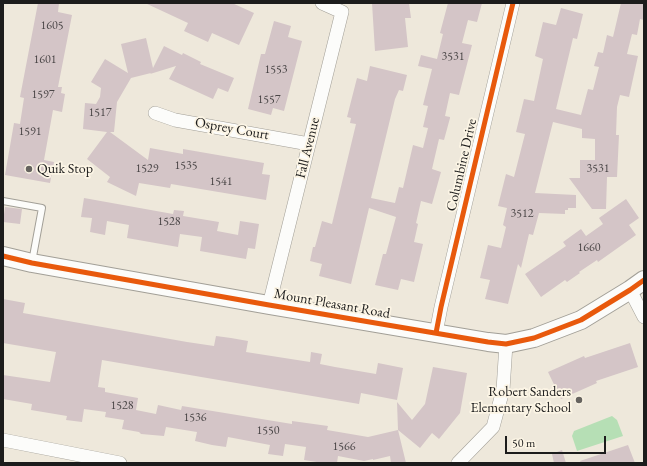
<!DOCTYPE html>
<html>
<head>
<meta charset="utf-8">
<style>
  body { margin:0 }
  #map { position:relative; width:647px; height:466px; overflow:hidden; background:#eee8db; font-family:"EB Garamond",serif }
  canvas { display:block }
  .frame { position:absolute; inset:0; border:4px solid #1c1c1c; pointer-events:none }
  .scale { position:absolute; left:505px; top:436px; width:101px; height:18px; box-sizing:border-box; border:2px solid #1c1c1c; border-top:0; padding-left:5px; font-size:12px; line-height:14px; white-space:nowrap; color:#1c1c1c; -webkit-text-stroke:3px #fcf5e5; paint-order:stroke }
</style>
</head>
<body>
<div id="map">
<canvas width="647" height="466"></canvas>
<div class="frame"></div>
<div class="scale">50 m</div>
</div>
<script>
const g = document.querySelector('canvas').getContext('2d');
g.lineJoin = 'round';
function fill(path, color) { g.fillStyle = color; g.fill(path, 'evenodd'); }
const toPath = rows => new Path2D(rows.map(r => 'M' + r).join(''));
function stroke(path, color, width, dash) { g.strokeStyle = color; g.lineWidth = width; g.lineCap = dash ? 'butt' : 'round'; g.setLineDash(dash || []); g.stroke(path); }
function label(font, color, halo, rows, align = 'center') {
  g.font = font + ' "EB Garamond",serif'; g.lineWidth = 3.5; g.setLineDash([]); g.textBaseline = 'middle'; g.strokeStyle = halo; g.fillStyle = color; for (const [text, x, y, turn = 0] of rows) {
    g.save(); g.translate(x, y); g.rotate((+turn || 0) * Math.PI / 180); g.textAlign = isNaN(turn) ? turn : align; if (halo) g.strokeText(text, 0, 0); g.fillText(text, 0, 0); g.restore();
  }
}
const green = toPath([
  [612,416,617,420,623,436,577,451,572,436,574,431]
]);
const building = toPath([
  [38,3,59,3,58,12,72,15,58,87,62,87,61,93,65,94,62,112,53,110,44,160,54,162,50,183,5,175,14,123,20,124,24,98,20,97],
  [145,3,232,3,254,13,239,45,212,33,208,42,184,31,188,23],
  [372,3,409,3,411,18,405,18,408,47,375,51],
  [448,3,482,3,477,22,468,20,462,43,472,45,459,95,450,93,445,116,450,117,450,118,444,140,439,139,432,169,441,172,432,204,421,201,416,223,418,224,414,242,423,244,414,282,401,279,398,290,375,285,383,254,386,254,396,217,369,208,351,284,319,276,322,264,310,261,313,247,315,247,322,221,332,224,356,124,350,123,351,118,347,117,357,78,367,81,370,66,407,75,403,91,399,90,395,99,371,198,395,203,399,187,403,188,413,145,423,148,428,128,423,127,428,106,423,105,432,69,418,66,421,55,437,59,443,34,440,33],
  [621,3,644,3,644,20,640,19,637,35,632,34,627,54,638,56,629,97,620,95,617,107,616,135,619,135,617,177,607,177,606,209,592,209,569,178,580,178,580,160,595,160,595,139,582,138,582,129,553,122,535,193,576,195,576,208,568,208,568,210,565,210,565,214,539,213,533,235,529,234,521,268,518,264,508,304,485,299,490,280,480,278,488,245,501,248,506,227,503,225,507,208,498,206,506,174,514,177,525,134,516,132,524,99,534,101,543,59,535,56,543,22,556,25,561,8,583,14,577,39,573,38,556,109,581,115,588,89,593,90,599,67,594,66,598,52,603,53,607,35,613,37],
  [274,21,291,26,288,37,302,41,284,111,273,108,271,115,248,109,261,54,265,54],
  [146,38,153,68,164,46,182,55,183,53,201,62,200,64,234,78,228,92,218,88,213,99,169,79,176,66,150,74,151,73,131,78,117,102,114,132,110,132,148,160,150,148,183,154,183,149,264,163,262,174,270,175,266,200,171,184,170,188,139,183,136,196,107,182,110,177,87,159,107,132,83,129,85,103,96,104,100,97,101,88,91,82,105,59,128,73,121,44],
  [84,198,173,214,174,210,184,211,183,216,219,222,217,231,238,235,240,221,259,224,255,249,248,248,246,259,200,251,202,237,180,234,178,247,127,238,129,225,107,221,105,235,90,232,92,218,81,217],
  [626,199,639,218,629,225,636,235,598,262,597,260,579,272,580,273,567,282,565,280,541,297,525,274,566,246,563,242,581,229,586,236,603,224,599,218],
  [5,207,22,209,20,224,3,222],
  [3,299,25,303,23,313,187,342,214,346,216,336,231,338,248,341,246,352,310,362,311,352,322,354,320,364,335,367,376,374,378,363,403,368,397,400,361,393,359,404,102,360,98,387,105,388,105,392,138,398,136,410,156,414,158,405,181,410,182,406,292,424,292,421,328,426,327,430,368,437,398,430,406,463,391,463,390,456,373,460,373,459,364,461,338,456,337,463,323,463,304,460,306,447,285,444,283,456,268,454,270,445,228,437,226,447,212,445,195,441,197,432,166,427,164,436,141,434,139,432,122,429,124,420,105,417,106,412,84,409,82,422,66,420,67,416,31,410,32,404,3,399,3,375,50,382,56,352,3,343],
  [630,343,638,367,596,381,597,383,561,399,548,372,584,356,585,358],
  [433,367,467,373,460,413,439,439,432,433,420,448,398,430,397,402,412,420,425,404],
  [628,445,635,463,581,463,580,461],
  [562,450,566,463,554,463,552,454]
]);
const lane = toPath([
  [3,201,42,208,32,262]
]);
const street = toPath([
  [155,113,175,120,309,144],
  [630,290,644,317],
  [269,305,342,12,322,3],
  [436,333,441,307,513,3],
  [3,440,120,463],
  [458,463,493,427,503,390,506,344]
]);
const secondary = toPath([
  [3,256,32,263,269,305,488,342,506,344,534,338,581,320,630,290,644,280]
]);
const cycleway = toPath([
  [3,256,32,263,269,305,488,342,506,344,534,338,581,320,630,290,644,280],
  [436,333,441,307,513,3]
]);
const markers = [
  [29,169,4,"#66635f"],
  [579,400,4,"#66635f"]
];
const numberNames = [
  ["1605",52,26],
  ["3531",453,57],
  ["1601",45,60],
  ["1553",276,70],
  ["1597",43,95],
  ["1557",269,100],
  ["1517",100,113],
  ["1591",30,132],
  ["1535",186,166],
  ["1529",147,169],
  ["3531",598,169],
  ["1541",221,182],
  ["3512",522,214],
  ["1528",169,222],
  ["1660",589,248],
  ["1528",122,406],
  ["1536",195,418],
  ["1550",268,431],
  ["1566",344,447]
];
const streetNames = [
  ["Osprey Court",232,129,10],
  ["Fall Avenue",308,148,-76],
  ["Columbine Drive",462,165,-77],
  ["Mount Pleasant Road",332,304,10]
];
const poiNames = [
  ["Quik Stop",37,169],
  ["Robert Sanders",571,392,"right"],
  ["Elementary School",571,408,"right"]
];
fill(green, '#b6dfb5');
fill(building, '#d4c5c7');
stroke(lane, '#a29f97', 8);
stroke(street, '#a29f97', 14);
stroke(secondary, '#a29f97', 20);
stroke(lane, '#fcfcfa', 6);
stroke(street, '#fcfcfa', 13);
stroke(secondary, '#fcfcfa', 18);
stroke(cycleway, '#e8590c', 5);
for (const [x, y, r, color] of markers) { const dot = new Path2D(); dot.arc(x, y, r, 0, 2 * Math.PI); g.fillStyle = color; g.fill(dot); stroke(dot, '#fcf5e5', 1.5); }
label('12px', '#4a4647', null, numberNames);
label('14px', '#1c1c1c', '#fcf5e5', streetNames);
label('14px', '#1c1c1c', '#fcf5e5', poiNames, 'left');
</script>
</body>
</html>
